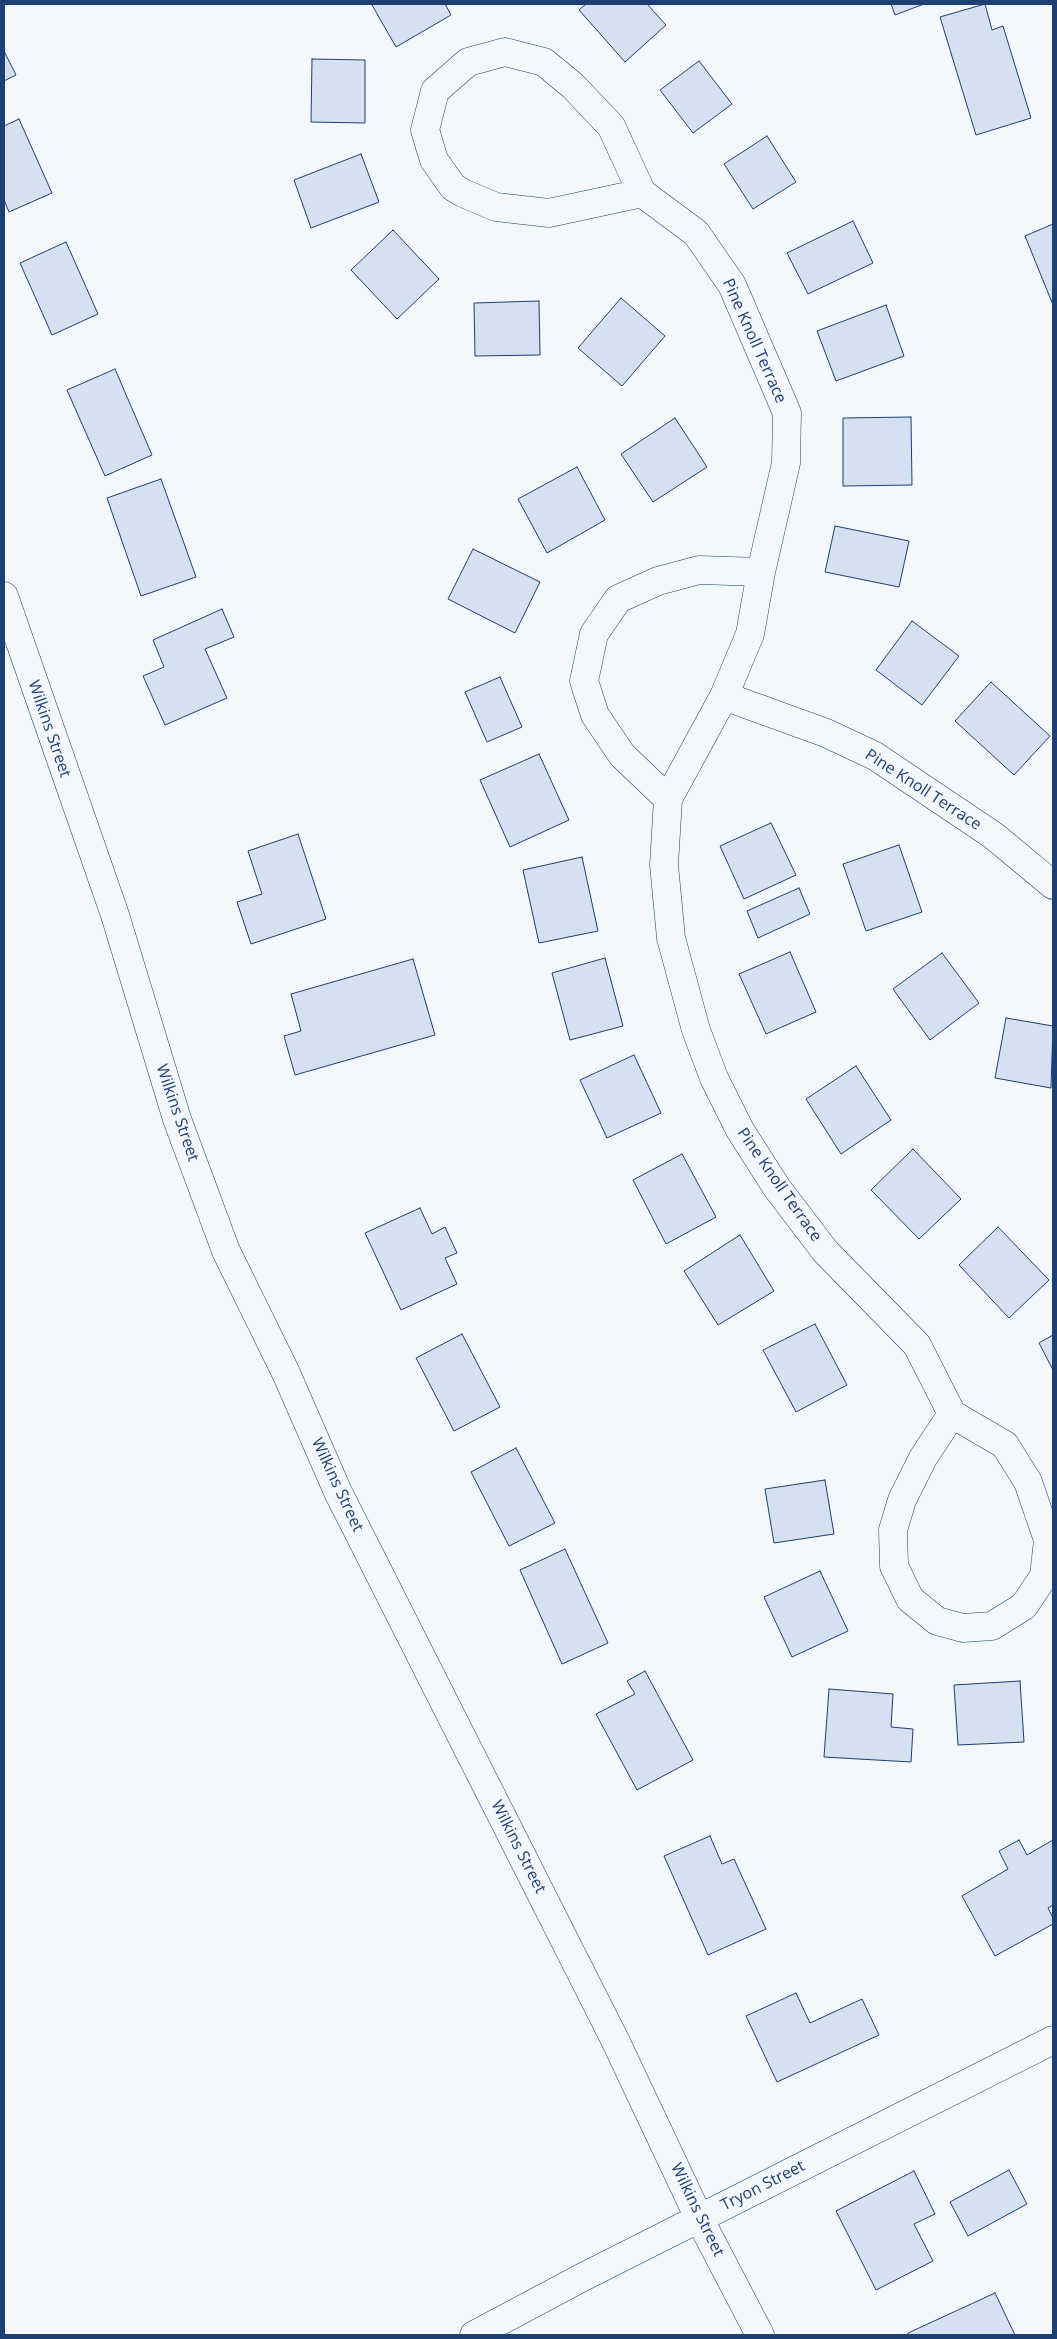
<!DOCTYPE html>
<html>
<head>
<meta charset="utf-8">
<style>
  body { margin:0 }
  #map { position:relative; width:1057px; height:2339px; overflow:hidden; background:#f4f7fb; font-family:"Open Sans",sans-serif }
  canvas { display:block }
  .frame { position:absolute; inset:0; border:5px solid #1d3f73; pointer-events:none }
</style>
</head>
<body>
<div id="map">
<canvas width="1057" height="2339"></canvas>
<div class="frame"></div>
</div>
<script>
const g = document.querySelector('canvas').getContext('2d');
g.lineJoin = 'round';
function fill(path, color) { g.fillStyle = color; g.fill(path, 'evenodd'); }
const toPath = rows => new Path2D(rows.map(r => 'M' + r).join(''));
function stroke(path, color, width, dash) { g.strokeStyle = color; g.lineWidth = width; g.lineCap = dash ? 'butt' : 'round'; g.setLineDash(dash || []); g.stroke(path); }
function label(font, color, halo, rows, align = 'center') {
  g.font = font + ' "Open Sans",sans-serif'; g.lineWidth = 4; g.setLineDash([]); g.textBaseline = 'middle'; g.strokeStyle = halo; g.fillStyle = color; for (const [text, x, y, turn = 0] of rows) {
    g.save(); g.translate(x, y); g.rotate((+turn || 0) * Math.PI / 180); g.textAlign = isNaN(turn) ? turn : align; if (halo) g.strokeText(text, 0, 0); g.fillText(text, 0, 0); g.restore();
  }
}
const building = toPath([
  [373,4,445,4,451,15,396,47,372,5,373,4],
  [586,4,647,4,666,25,625,62,579,10,586,4],
  [891,4,924,4,895,15,891,4],
  [985,4,992,30,1003,26,1031,118,976,135,940,17,985,4],
  [4,51,16,75,4,81,4,51],
  [312,59,365,60,365,123,311,122,312,59],
  [699,61,732,104,693,133,660,90,699,61],
  [19,119,52,193,9,212,4,200,4,126,19,119],
  [767,136,796,182,753,209,724,164,767,136],
  [361,154,379,202,311,228,294,180,361,154],
  [853,221,873,263,808,294,787,253,853,221],
  [1053,224,1053,305,1025,236,1053,224],
  [393,230,439,279,397,319,351,270,393,230],
  [66,242,98,314,52,335,20,263,66,242],
  [621,298,665,336,622,386,578,348,621,298],
  [539,301,540,355,475,356,474,303,539,301],
  [886,305,904,356,836,381,817,331,886,305],
  [115,369,152,455,105,476,67,390,115,369],
  [911,417,912,485,843,486,843,418,911,417],
  [675,418,707,467,653,502,621,454,675,418],
  [577,467,605,520,547,553,518,499,577,467],
  [161,479,196,577,141,596,107,498,161,479],
  [835,526,909,541,899,587,825,572,835,526],
  [473,549,540,582,515,633,448,599,473,549],
  [222,609,234,637,205,649,227,698,165,725,143,676,164,667,153,640,222,609],
  [912,621,959,656,922,705,876,670,912,621],
  [500,677,522,727,487,742,465,692,500,677],
  [991,682,1050,736,1014,775,955,721,991,682],
  [539,754,569,820,510,847,480,780,539,754],
  [771,823,796,875,744,899,720,846,771,823],
  [298,834,326,919,251,944,237,902,262,894,248,851,298,834],
  [899,845,922,912,866,931,843,864,899,845],
  [582,857,598,931,539,943,523,870,582,857],
  [799,888,810,914,758,938,747,911,799,888],
  [790,952,816,1012,766,1034,739,974,790,952],
  [942,953,979,1003,930,1040,893,989,942,953],
  [605,958,623,1026,570,1040,552,973,605,958],
  [413,959,435,1035,295,1075,284,1036,301,1031,291,994,413,959],
  [1006,1018,1053,1026,1051,1088,995,1078,1006,1018],
  [634,1055,661,1113,607,1138,580,1080,634,1055],
  [856,1066,891,1120,841,1154,806,1099,856,1066],
  [913,1149,961,1199,919,1239,871,1190,913,1149],
  [682,1154,716,1217,666,1244,633,1180,682,1154],
  [420,1208,432,1234,445,1227,457,1253,445,1258,457,1284,401,1310,365,1233,420,1208],
  [998,1227,1049,1280,1009,1318,959,1265,998,1227],
  [740,1235,774,1291,718,1325,684,1271,740,1235],
  [815,1324,847,1385,796,1412,763,1350,815,1324],
  [462,1334,500,1407,454,1431,416,1358,462,1334],
  [1053,1335,1053,1370,1039,1343,1053,1335],
  [516,1448,555,1523,509,1546,471,1472,516,1448],
  [825,1480,834,1534,774,1543,765,1489,825,1480],
  [565,1549,608,1643,562,1664,520,1570,565,1549],
  [820,1571,848,1631,792,1657,764,1597,820,1571],
  [645,1671,693,1760,637,1790,596,1714,635,1694,627,1681,645,1671],
  [1020,1681,1024,1742,958,1745,954,1685,1020,1681],
  [829,1689,893,1694,891,1727,913,1729,911,1762,824,1757,829,1689],
  [710,1836,722,1864,734,1859,766,1929,708,1955,664,1856,710,1836],
  [1019,1840,1027,1855,1053,1840,1053,1905,1048,1908,1053,1918,1053,1924,995,1956,962,1896,1008,1869,999,1851,1019,1840],
  [796,1993,810,2023,862,1999,879,2035,777,2082,746,2016,796,1993],
  [1009,2170,1027,2204,968,2236,950,2202,1009,2170],
  [914,2171,935,2214,914,2224,933,2261,876,2290,836,2211,914,2171],
  [995,2293,1015,2335,908,2335,908,2333,995,2293]
]);
const minor = toPath([
  [505,52,544,62,573,86,611,126,642,193,549,213,496,207,463,193,453,187,434,160,425,130,435,91,468,62,505,52],
  [642,193,696,233,732,285,787,413,786,463,761,572,750,634,724,696,668,799,664,865,671,938,696,1030,714,1078,740,1130,777,1188,825,1251,917,1345,952,1414],
  [4,596,115,915,177,1119,226,1251,286,1373,338,1492,615,2040,699,2218,760,2335],
  [724,696,826,733,875,756,994,836,1053,885],
  [668,799,622,755,595,715,584,681,594,634,618,599,658,581,699,570,761,572],
  [952,1414,1005,1445,1028,1482,1048,1540,1044,1576,1024,1606,992,1626,963,1628,937,1621,910,1599,894,1566,893,1530,902,1500,923,1458,952,1414],
  [474,2335,583,2277,1053,2040]
]);
const streetNames = [
  ["Pine Knoll Terrace",754,341,66],
  ["Wilkins Street",49,729,71],
  ["Pine Knoll Terrace",923,790,33],
  ["Wilkins Street",177,1113,71],
  ["Pine Knoll Terrace",779,1185,55],
  ["Wilkins Street",337,1485,65],
  ["Wilkins Street",518,1847,63],
  ["Tryon Street",763,2186,-27],
  ["Wilkins Street",697,2210,64]
];
fill(building, '#d5e0f0');
stroke(building, '#1d3f73', 1);
stroke(minor, '#1d3f73', 29);
stroke(minor, '#f4f7fb', 28);
label('16px', '#1d3f73', '#f4f7fb', streetNames);
</script>
</body>
</html>
